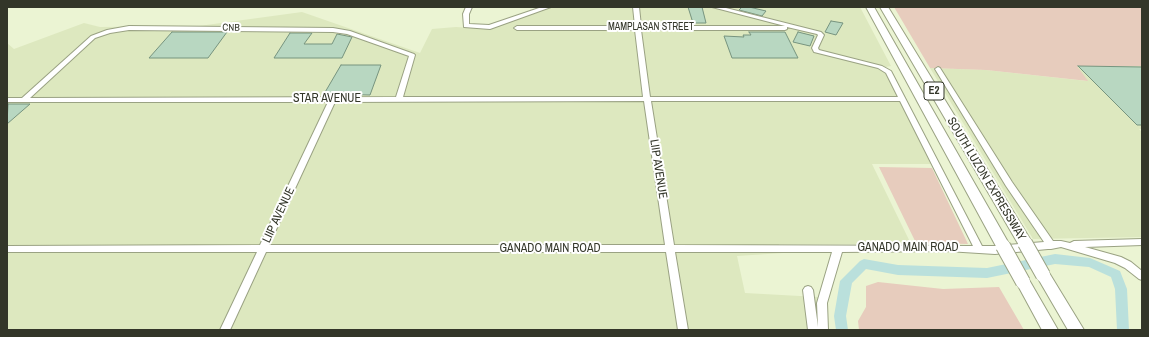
<!DOCTYPE html>
<html>
<head>
<meta charset="utf-8">
<style>
  body { margin:0 }
  #map { position:relative; width:1149px; height:337px; overflow:hidden; background:#ebf4d3; font-family:"Archivo Narrow",sans-serif }
  canvas { display:block }
  .frame { position:absolute; inset:0; border:8px solid #333629; pointer-events:none }
</style>
</head>
<body>
<div id="map">
<canvas width="1149" height="337"></canvas>
<div class="frame"></div>
</div>
<script>
const g = document.querySelector('canvas').getContext('2d');
g.lineJoin = 'round';
function fill(path, color) { g.fillStyle = color; g.fill(path, 'evenodd'); }
const toPath = rows => new Path2D(rows.map(r => 'M' + r).join(''));
function stroke(path, color, width, dash) { g.strokeStyle = color; g.lineWidth = width; g.lineCap = dash ? 'butt' : 'round'; g.setLineDash(dash || []); g.stroke(path); }
function label(font, color, halo, rows, align = 'center') {
  g.font = font + ' "Archivo Narrow",sans-serif'; g.lineWidth = 4; g.setLineDash([]); g.textBaseline = 'middle'; g.strokeStyle = halo; g.fillStyle = color; for (const [text, x, y, turn = 0] of rows) {
    g.save(); g.translate(x, y); g.rotate((+turn || 0) * Math.PI / 180); g.textAlign = isNaN(turn) ? turn : align; if (halo) g.strokeText(text, 0, 0); g.fillText(text, 0, 0); g.restore();
  }
}
const built = toPath([
  [552,7,712,7,819,34,812,50,816,53,880,68,887,72,934,164,872,164,911,244,779,244,783,253,737,256,745,293,818,297,817,330,7,330,7,43,14,49,84,23,100,27,199,26,302,12,420,53,432,29,456,27,489,29],
  [720,7,860,7,891,66,886,67,821,52,817,49,824,33],
  [1076,66,1142,66,1142,129,1139,129,1142,132,1142,237,1033,239,930,68,986,70,1087,81]
]);
const green = toPath([
  [894,7,1142,7,1142,66,1077,66,1088,81,986,70,930,68],
  [879,167,932,168,968,244,916,243],
  [878,282,943,289,999,287,1024,330,859,330,858,321,866,307,866,286]
]);
const river = toPath([
  [1055,254,1090,258,1120,271,1127,289,1129,330,1117,330,1115,289,1111,277,1089,267,1055,264,987,278,898,275,866,269,852,283,846,316,848,330,836,330,834,316,840,281,860,261,864,259,898,265,987,268,1055,254]
]);
const building = toPath([
  [688,7,702,7,706,23,693,23,688,7],
  [742,7,749,7,766,11,762,16,739,10,742,7],
  [831,21,843,23,836,35,825,32,831,21],
  [172,32,227,32,208,58,149,58,172,32],
  [749,32,785,32,798,58,732,58,724,36,744,37,743,35,751,35,749,32],
  [798,32,814,36,810,46,793,42,798,32],
  [290,33,312,33,304,44,332,44,337,34,352,37,342,58,274,58,290,33],
  [341,65,381,65,370,95,324,94,341,65],
  [1078,66,1142,67,1142,125,1137,125,1078,66],
  [8,104,30,104,7,124,8,104]
]);
const minor = toPath([
  [466,7,472,7,469,14,469,24,489,25,542,7,551,7,490,29,464,27,463,14,466,7],
  [633,7,639,7,641,26,785,26,712,7,722,7,821,32,824,35,818,48,819,50,882,66,891,71,982,246,995,246,1044,242,1006,186,935,69,938,67,940,68,1012,182,1053,241,1061,241,1070,243,1074,241,1142,239,1142,245,1085,247,1121,257,1131,262,1142,271,1142,280,1139,279,1125,268,1115,263,1061,247,1051,249,1048,249,995,254,947,251,842,252,827,303,828,330,808,330,803,290,805,287,808,286,811,287,813,290,818,327,817,303,832,252,675,252,688,330,678,330,666,252,266,252,230,330,220,330,257,252,7,252,7,246,260,245,328,102,7,102,7,98,22,98,91,36,107,30,129,26,333,28,350,31,414,54,415,55,403,97,643,97,635,30,517,30,514,28,517,26,635,26,633,7],
  [787,27,817,34,818,35,812,48,814,52,878,68,886,73,898,97,650,97,641,30,785,30,787,29,787,27],
  [129,30,333,32,347,34,409,56,396,97,30,98,95,38,110,33,129,30],
  [644,101,665,245,269,245,335,102,644,101],
  [651,101,900,101,973,246,674,245,651,101]
]);
const highway = toPath([
  [866,7,874,7,1008,242,1010,246,1008,250,1003,251,998,250,866,7],
  [880,7,888,7,1030,239,1032,243,1030,247,1025,248,1020,247,880,7],
  [1043,269,1048,271,1084,330,1068,330,1036,275,1038,271,1043,269],
  [1023,276,1028,278,1058,330,1042,330,1016,282,1018,278,1023,276]
]);
const highwayBridge = toPath([
  [1025,243,1043,275],
  [1003,246,1023,282]
]);
const farStreetnames = [
  ["MAMPLASAN STREET",651,27],
  ["CNB",231,28,1]
];
const shields = [
  [934,91,20]
];
const shieldNames = [
  ["E2",934,91]
];
const streetNames = [
  ["STAR AVENUE",327,99],
  ["LIIP AVENUE",658,169,81],
  ["SOUTH LUZON EXPRESSWAY",986,179,59],
  ["LIIP AVENUE",279,215,-65],
  ["GANADO MAIN ROAD",908,248],
  ["GANADO MAIN ROAD",550,249]
];
fill(built, '#dde8bf');
fill(green, '#e7ccbd');
fill(river, '#bae0dc');
fill(building, '#b8d7c1');
stroke(building, '#77947f', 1);
stroke(minor, '#9aa283', 2);
stroke(highway, '#9aa283', 2);
fill(minor, '#fff');
fill(highway, '#fff');
stroke(highwayBridge, '#9aa283', 16, []);
stroke(highwayBridge, '#fff', 14);
label('10px', '#333629', '#fff', farStreetnames);
for (const [x, y, w] of shields) { const box = new Path2D(); box.roundRect(x - w / 2, y - 9, w, 18, 3); g.fillStyle = '#fff'; g.fill(box); stroke(box, '#333629', 1); }
label('bold 11px', '#333629', null, shieldNames);
label('12px', '#333629', '#fff', streetNames);
</script>
</body>
</html>
